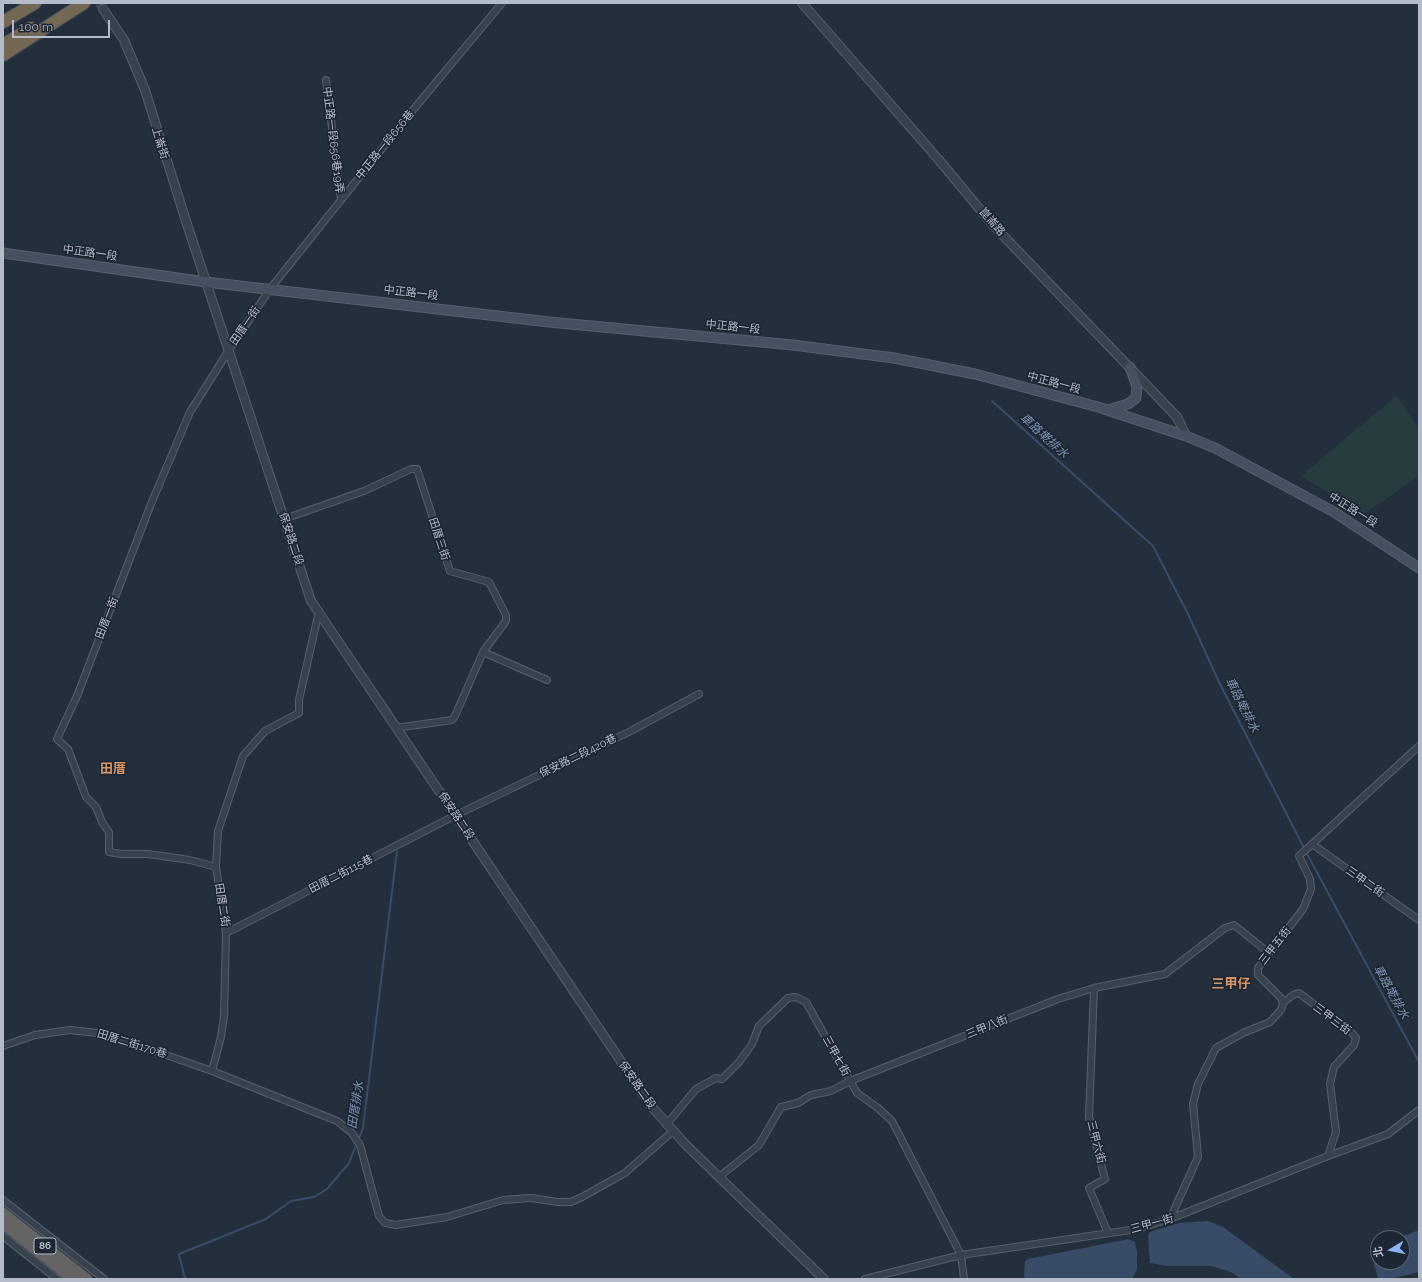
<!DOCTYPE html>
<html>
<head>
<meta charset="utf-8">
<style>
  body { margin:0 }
  #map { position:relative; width:1422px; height:1282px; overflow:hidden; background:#242f3e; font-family:Raleway,"Noto Sans TC",sans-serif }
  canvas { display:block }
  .frame { position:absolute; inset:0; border:4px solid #b4bcc9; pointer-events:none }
  .north { position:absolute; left:1370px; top:1230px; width:40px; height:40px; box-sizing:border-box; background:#1d2633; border:1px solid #59626f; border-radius:50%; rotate:260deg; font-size:11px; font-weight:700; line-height:16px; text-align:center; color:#b4bcc9 }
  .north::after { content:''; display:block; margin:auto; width:14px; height:18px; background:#8ab4f8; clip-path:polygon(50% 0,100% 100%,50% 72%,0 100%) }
  .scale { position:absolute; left:12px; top:20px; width:98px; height:18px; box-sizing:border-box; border:2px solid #b4bcc9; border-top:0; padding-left:5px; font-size:12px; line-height:14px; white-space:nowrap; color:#b4bcc9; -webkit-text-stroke:3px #1d2633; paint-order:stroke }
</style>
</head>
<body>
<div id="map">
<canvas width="1422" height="1282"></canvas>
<div class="frame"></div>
<div class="north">北</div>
<div class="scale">100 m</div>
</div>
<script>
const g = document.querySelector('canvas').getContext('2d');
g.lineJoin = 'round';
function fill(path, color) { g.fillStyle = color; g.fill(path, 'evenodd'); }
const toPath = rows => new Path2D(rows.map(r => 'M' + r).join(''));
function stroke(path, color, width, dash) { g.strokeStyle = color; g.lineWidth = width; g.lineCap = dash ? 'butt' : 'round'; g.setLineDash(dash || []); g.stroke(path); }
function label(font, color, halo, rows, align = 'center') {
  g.font = font + ' Raleway,"Noto Sans TC",sans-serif'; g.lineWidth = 3.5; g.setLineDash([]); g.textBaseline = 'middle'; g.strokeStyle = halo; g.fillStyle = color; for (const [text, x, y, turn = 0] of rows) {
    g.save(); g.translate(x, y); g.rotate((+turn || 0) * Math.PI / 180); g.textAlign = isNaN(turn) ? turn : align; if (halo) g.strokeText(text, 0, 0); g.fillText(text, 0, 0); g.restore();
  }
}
const green = toPath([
  [1396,396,1419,429,1419,476,1364,514,1301,476]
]);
const water = toPath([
  [1208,1221,1223,1227,1294,1279,1241,1279,1231,1272,1211,1266,1167,1266,1150,1263,1148,1236,1150,1232,1179,1223],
  [1419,1230,1419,1272,1389,1279,1378,1279,1372,1255,1375,1248,1378,1247,1378,1262,1402,1262,1402,1238,1399,1238],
  [1129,1239,1135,1242,1137,1251,1137,1269,1132,1279,1025,1279,1024,1276,1025,1261,1028,1259]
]);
const stream = toPath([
  [992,401,1153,546,1188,614,1219,682,1304,848],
  [1306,852,1419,1062],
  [185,1279,179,1254,266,1219,291,1201,314,1197,327,1189,349,1163,363,1128,397,851]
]);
const tertiaryTunnel = toPath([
  [98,3,103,9]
]);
const minor = toPath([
  [326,80,341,199],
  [284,519,364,491,411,469,417,469,450,571,489,582,491,586,506,615,506,621,483,652,455,716,452,720,396,728],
  [483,652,547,680],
  [1312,844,1419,920],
  [216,867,190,860,148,854,121,854,109,852,109,832,102,822,96,807,86,797,68,749,57,739,77,696,151,504,190,412,229,350,270,289,408,116,502,3],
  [226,933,456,815,629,732,699,694],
  [1094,988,1089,1117,1105,1179,1089,1188,1108,1233],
  [1283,1003,1293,995,1299,993,1352,1033,1356,1038,1354,1045,1334,1067,1330,1084,1336,1132,1328,1156],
  [3,1046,35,1035,70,1030,106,1034,212,1071,337,1121,351,1132,360,1145,379,1216,385,1223,396,1225,447,1217,503,1200,531,1198,558,1202,571,1202,582,1197,625,1173,673,1131],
  [212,1071,221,1037,224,1016,226,933,216,867,218,831,243,756,265,731,299,713,299,700,319,611],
  [666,1125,696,1089,716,1078,722,1079,739,1062,752,1044,759,1026,788,998,796,997,806,1002,857,1093,878,1108,892,1121,961,1255,964,1279],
  [719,1177,759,1145,781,1107,798,1103,811,1095,831,1091,850,1081,1058,999,1094,988,1165,974,1225,928,1234,925,1269,953],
  [3,1200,104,1279],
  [1170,1219,1198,1157,1193,1104,1198,1084,1216,1048,1243,1033,1270,1022,1281,1010,1283,1003,1281,998,1258,975,1258,968,1303,909,1311,889,1310,879,1299,856,1419,746],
  [3,1236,57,1279],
  [865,1279,961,1255,1137,1229,1170,1219,1328,1156,1388,1134,1419,1110]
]);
const tertiary = toPath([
  [802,3,939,160,993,225,1177,417,1186,436],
  [103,9,124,40,145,90,185,218,311,601,651,1106,686,1145,824,1279]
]);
const secondary = toPath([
  [3,253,206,282,549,322,793,345,894,358,975,374,1098,407,1186,436,1215,448,1334,512,1419,568],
  [1108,410,1128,404,1136,398,1137,386,1130,367]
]);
const trunk = toPath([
  [3,1213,87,1279],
  [3,1224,72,1279]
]);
const motorway = toPath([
  [3,22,35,3],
  [3,45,31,28],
  [3,55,84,3]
]);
const shields = [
  [45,1246,22]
];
const shieldNames = [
  ["86",45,1246]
];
const streetNames = [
  ["中正路一段656巷19弄",333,140,83],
  ["上崙街",160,143,73],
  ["中正路一段656巷",385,145,-51],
  ["崑崙路",992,222,49],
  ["中正路一段",90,253,8],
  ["中正路一段",411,293,7],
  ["田厝一街",245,326,-56],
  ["中正路一段",733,327,6],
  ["中正路一段",1054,383,15],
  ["中正路一段",1353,510,32],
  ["保安路二段",291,539,72],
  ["田厝三街",439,539,72],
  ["田厝一街",107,618,-69],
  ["保安路二段420巷",578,756,-26],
  ["保安路二段",456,816,56],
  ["田厝二街115巷",341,874,-27],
  ["三甲二街",1365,882,35],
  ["田厝二街",222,905,81],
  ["三甲五街",1275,946,-52],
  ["三甲三街",1332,1019,37],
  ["三甲八街",987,1027,-22],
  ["田厝二街170巷",132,1044,17],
  ["三甲七街",836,1056,61],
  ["保安路二段",637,1085,55],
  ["三甲六街",1096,1142,76],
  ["三甲一街",1152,1224,-15]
];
const waterNames = [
  ["車路墘排水",1044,436,42],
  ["車路墘排水",1242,705,63],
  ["車路墘排水",1391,992,61],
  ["田厝排水",356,1105,-81]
];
const quarterNames = [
  ["田厝",113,769],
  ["三甲仔",1231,984]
];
fill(green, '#263c3f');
fill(water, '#394c67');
stroke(stream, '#394c67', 2);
stroke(tertiaryTunnel, '#3a4453', 8, [8, 4]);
stroke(minor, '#565f6c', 8);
stroke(tertiary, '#565f6c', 10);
stroke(secondary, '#565f6c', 11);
stroke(trunk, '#434c59', 12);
stroke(motorway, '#434c59', 14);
stroke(minor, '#38414e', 6);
stroke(tertiary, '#38414e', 8);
stroke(secondary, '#465061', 9);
stroke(trunk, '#656462', 10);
stroke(motorway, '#746855', 12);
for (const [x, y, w] of shields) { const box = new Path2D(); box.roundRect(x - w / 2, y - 8, w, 16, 3); g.fillStyle = '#1d2633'; g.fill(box); stroke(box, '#b4bcc9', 1); }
label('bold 10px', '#b4bcc9', null, shieldNames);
label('11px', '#b4bcc9', '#1d2633', streetNames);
label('italic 12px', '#7c92b1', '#1d2633', waterNames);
label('bold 13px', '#d59563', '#1d2633', quarterNames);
</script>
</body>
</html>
